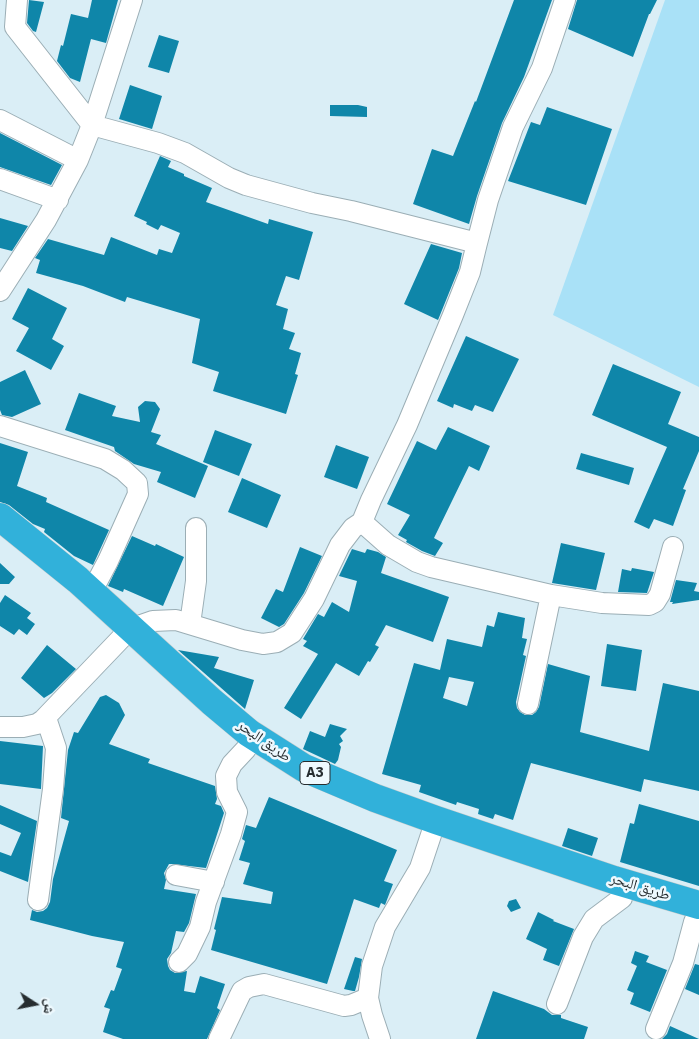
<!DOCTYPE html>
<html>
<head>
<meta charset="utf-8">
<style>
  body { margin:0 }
  #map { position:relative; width:699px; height:1039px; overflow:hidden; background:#daeef6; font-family:"IBM Plex Sans","Noto Naskh Arabic",sans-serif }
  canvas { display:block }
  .north { position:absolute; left:10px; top:979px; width:50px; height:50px; -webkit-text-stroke:4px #eef9fe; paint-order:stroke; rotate:101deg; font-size:14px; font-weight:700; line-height:20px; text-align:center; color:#262d30 }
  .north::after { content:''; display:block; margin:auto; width:18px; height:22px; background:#262d30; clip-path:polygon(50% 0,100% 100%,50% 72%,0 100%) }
</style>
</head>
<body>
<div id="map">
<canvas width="699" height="1039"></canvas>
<div class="north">ش</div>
</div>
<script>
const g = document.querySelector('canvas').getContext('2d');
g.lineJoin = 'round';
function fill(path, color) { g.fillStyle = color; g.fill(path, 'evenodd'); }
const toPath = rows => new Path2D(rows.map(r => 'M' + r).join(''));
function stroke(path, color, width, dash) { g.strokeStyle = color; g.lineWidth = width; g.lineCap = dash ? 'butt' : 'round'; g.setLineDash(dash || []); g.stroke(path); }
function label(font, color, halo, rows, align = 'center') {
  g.font = font + ' "IBM Plex Sans","Noto Naskh Arabic",sans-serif'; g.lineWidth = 5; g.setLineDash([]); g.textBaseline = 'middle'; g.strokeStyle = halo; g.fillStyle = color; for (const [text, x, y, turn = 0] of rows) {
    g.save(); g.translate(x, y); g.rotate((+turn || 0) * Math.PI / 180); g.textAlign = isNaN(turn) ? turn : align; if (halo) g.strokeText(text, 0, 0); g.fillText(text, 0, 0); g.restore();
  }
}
const green = toPath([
  [665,0,699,0,699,387,553,315]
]);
const building = toPath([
  [29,0,44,2,36,32,33,31,27,23],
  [92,0,118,0,106,43,91,39,80,82,70,78,57,61,61,45,63,46,71,14,88,18],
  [514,0,552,0,524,77,502,123,477,196,469,224,413,204,432,149,453,156,475,101,476,102],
  [577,0,657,0,650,14,649,14,633,57,568,29],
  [159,35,179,41,169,73,148,67],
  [130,85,162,96,152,129,119,119],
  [330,105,358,105,367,107,367,117,330,116],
  [547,107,612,129,586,205,508,181,531,122,540,125],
  [0,133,62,165,51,185,0,167],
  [160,156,171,161,168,167,184,174,184,176,212,188,206,202,268,224,269,219,313,232,299,280,286,276,276,305,288,309,283,329,295,333,289,349,301,353,295,374,298,375,286,414,213,391,219,372,192,363,200,319,127,297,125,302,83,286,36,273,40,260,35,258,48,239,104,255,111,237,157,255,159,249,172,253,180,233,161,225,158,230,146,224,147,222,134,216],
  [0,218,28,226,12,251,0,248],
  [431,244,462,253,459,268,438,320,404,304],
  [28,288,67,308,52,339,64,346,51,370,16,351,29,328,12,319],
  [466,336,519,359,493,412,475,405,472,411,454,404,453,408,437,401],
  [613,364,681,392,668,424,699,437,699,451,683,489,686,490,673,526,654,519,649,529,634,522,667,447,592,415],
  [25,370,41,404,12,417,2,415,0,410,0,382],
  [79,393,116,406,112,416,140,422,138,407,145,401,155,402,160,409,151,432,161,435,156,444,208,466,195,498,157,482,161,472,134,464,115,451,114,447,65,430],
  [448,427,490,446,479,471,469,466,434,538,443,543,435,556,422,551,406,542,407,540,398,535,410,515,387,504,417,441,436,450],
  [215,430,252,444,239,476,203,462],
  [0,443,28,452,17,486,47,498,46,502,109,530,93,565,74,556,44,532,45,529,33,524,9,505,0,502],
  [336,445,369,457,357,489,324,477],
  [581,453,634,468,629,485,576,469],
  [242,478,281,495,267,528,228,512],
  [132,536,155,546,156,544,184,557,163,606,124,589,123,592,108,586],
  [561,543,605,553,596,590,552,583],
  [300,547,322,556,304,593,284,624,279,627,261,618,276,589,283,592],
  [352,549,365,553,367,549,378,552,386,557,381,573,449,597,433,642,386,625,375,645,379,647,370,662,368,661,359,676,336,663,301,719,284,708,318,654,303,646,307,641,303,639,318,614,324,617,332,602,349,612,357,581,339,576],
  [0,563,15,577,9,584,0,584],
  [632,568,654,572,647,593,618,592,622,569,631,571],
  [676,580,697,583,694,591,699,592,699,600,672,604,673,602,670,602],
  [5,595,31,613,27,618,35,624,27,635,19,629,14,635,0,626,0,603],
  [498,612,525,618,522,638,527,639,523,655,526,656,516,702,517,708,520,712,525,715,532,715,536,712,539,707,548,664,590,676,580,732,649,751,663,683,699,691,699,791,644,779,641,792,531,763,513,820,495,814,493,819,478,814,479,809,457,802,456,805,439,799,419,792,421,785,382,774,414,663,440,670,447,639,482,647,487,625,494,627],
  [449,677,474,682,467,706,443,698],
  [607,644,642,650,636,691,601,686],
  [47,645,76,669,52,693,44,698,21,678],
  [178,650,219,657,214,668,254,680,245,709],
  [106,695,119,703,125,715,109,744,150,759,148,763,215,786,217,799,215,804,221,806,224,813,206,868,172,864,169,864,164,873,166,880,164,889,196,894,189,923,184,932,176,931,171,953,167,959,168,966,170,970,175,973,187,971,184,991,195,993,200,976,225,984,217,1008,220,1010,207,1039,123,1039,103,1032,110,1009,104,1007,111,990,114,991,122,969,116,967,124,942,92,936,30,920,32,910,37,912,43,911,47,908,50,902,53,879,69,821,61,818,68,750,74,732,78,733,100,697],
  [330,724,347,729,340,736,343,741,339,744,341,747,338,760,335,764,303,749,310,731,325,737],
  [0,741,43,746,41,789,0,784],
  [269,797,397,850,384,881,393,884,385,905,381,903,379,908,354,899,327,984,211,950,216,930,214,929,222,897,271,904,273,892,243,884,250,863,239,860,245,841,242,839,246,825,256,828],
  [639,804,699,821,699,886,620,862,630,823,634,824],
  [0,805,37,821,28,882,0,871,0,852,11,856,21,833,0,824],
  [568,828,598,838,592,856,562,846],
  [516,899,521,908,511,912,507,906,509,901],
  [538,912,554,920,553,921,574,929,559,966,543,960,547,949,526,939],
  [635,951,649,956,646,962,667,970,650,1012,630,1004,634,993,627,990,637,966,631,963],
  [355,957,362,959,359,977,355,991,353,991,344,989],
  [695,964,699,965,699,995,685,989],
  [493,991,544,1009,552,1015,561,1015,561,1018,588,1027,584,1039,476,1039],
  [670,1026,699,1039,662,1039,667,1034]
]);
const minor = toPath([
  [0,120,78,160],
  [0,179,58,200],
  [477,243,488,200,513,127,542,68,565,0],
  [0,291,46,220,78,160,92,125,132,0],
  [0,426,105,459,123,470,137,483,138,494,108,561,91,593],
  [362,522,388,545,417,562,431,567,551,595,602,603,649,605,655,602,660,594,673,547],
  [190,624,196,581,196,528],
  [528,704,551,595],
  [0,727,23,727,37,724,43,720,130,629,153,621,176,620,242,640,263,644,277,642,292,633,314,599,340,545,353,528,362,522,371,500,407,425,453,315,470,272,477,243,351,211,312,203,246,185,229,178,185,153,158,143,92,125,15,27,17,0],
  [176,875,214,882],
  [38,900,53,789,56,748,46,718],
  [179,962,187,954,200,927,206,902,231,834,237,812,227,792,226,776,232,764,246,749],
  [557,1004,583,937,594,919,622,898],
  [656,1029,683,963,694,922],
  [219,1039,239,997,242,991,249,987,264,984,344,1006,351,1005,368,998],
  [380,1039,372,1015,368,998,372,966,385,927,420,868,436,820]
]);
const highway = toPath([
  [0,517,78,580,212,702,249,733,304,768,375,798,436,820,614,880,699,905]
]);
const shields = [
  [315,773,30]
];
const shieldNames = [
  ["A3",315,773]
];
const streetNames = [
  ["طريق البحر",264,741,35],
  ["طريق البحر",640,887,17]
];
fill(green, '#a9e1f7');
fill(building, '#0f86a9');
stroke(minor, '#9baeb5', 22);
stroke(highway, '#cbcdcd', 29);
stroke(minor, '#fff', 20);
stroke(highway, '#31b1da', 28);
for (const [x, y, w] of shields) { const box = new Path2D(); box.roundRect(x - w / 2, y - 11.5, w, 23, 4); g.fillStyle = '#eef9fe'; g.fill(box); stroke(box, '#262d30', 1); }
label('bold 14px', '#262d30', null, shieldNames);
label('15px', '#262d30', '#eef9fe', streetNames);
</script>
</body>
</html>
